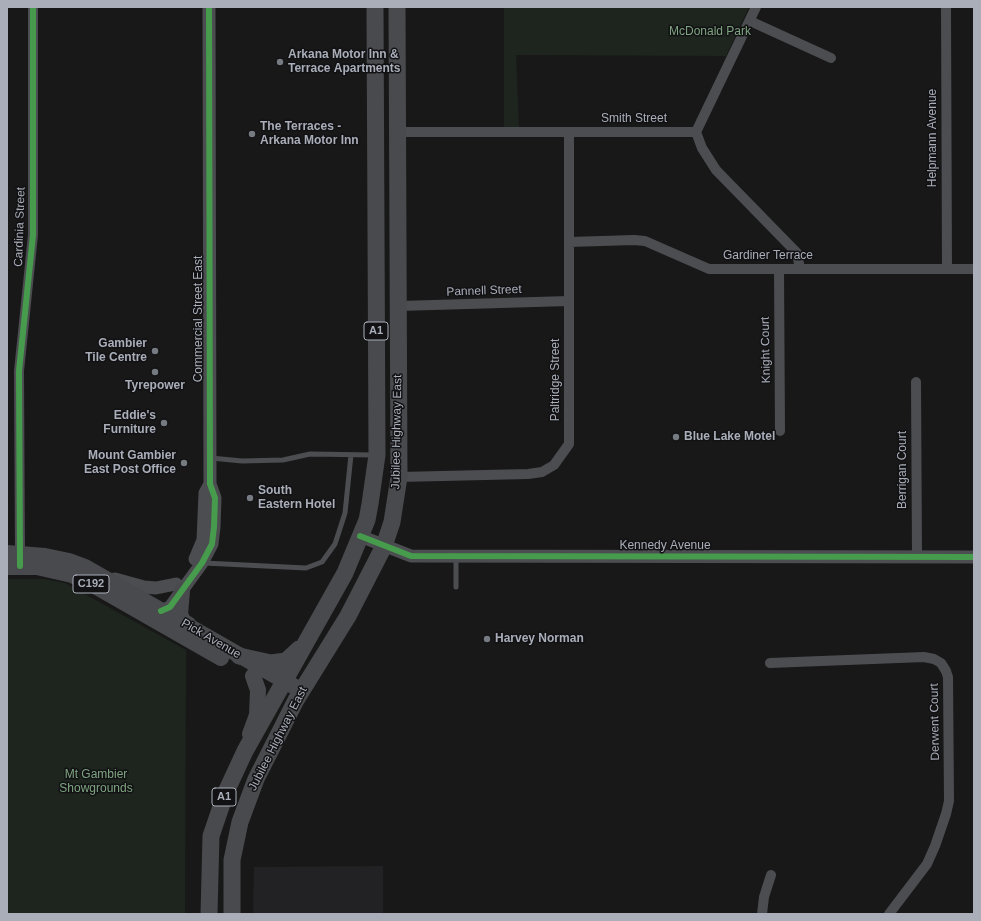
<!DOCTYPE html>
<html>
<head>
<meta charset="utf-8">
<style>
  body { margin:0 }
  #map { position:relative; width:981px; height:921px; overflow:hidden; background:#181818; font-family:Helvetica,sans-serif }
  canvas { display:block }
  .frame { position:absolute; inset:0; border:8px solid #a9aeb9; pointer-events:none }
</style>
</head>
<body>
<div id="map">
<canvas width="981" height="921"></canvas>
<div class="frame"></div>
</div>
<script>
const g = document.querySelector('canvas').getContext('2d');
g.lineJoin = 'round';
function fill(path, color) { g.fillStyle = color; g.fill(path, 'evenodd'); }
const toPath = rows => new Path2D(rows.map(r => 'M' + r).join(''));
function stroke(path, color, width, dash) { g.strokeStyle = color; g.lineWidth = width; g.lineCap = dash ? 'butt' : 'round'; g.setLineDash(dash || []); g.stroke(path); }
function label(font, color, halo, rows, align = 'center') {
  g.font = font + ' Helvetica,sans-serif'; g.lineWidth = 3; g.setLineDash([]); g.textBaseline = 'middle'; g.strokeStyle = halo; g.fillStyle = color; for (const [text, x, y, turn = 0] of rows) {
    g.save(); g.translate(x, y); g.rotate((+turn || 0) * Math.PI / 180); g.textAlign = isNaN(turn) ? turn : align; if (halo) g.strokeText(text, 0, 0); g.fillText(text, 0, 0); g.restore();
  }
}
const built = toPath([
  [383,866,383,914,253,914,254,867]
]);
const green = toPath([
  [504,7,749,7,726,56,516,55,519,127,504,128],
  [7,579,44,579,65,583,186,650,185,914,7,914]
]);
const service = toPath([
  [211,458,242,461,283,460,310,454,374,455],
  [456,557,456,587],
  [204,563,306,568,322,562,335,544,345,513,351,455]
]);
const minor = toPath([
  [946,7,947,269],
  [750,21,831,58],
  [397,132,696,132,702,148,716,170,797,253,800,269],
  [696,132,756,7],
  [569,242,634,240,645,241,709,269,974,269],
  [779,269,780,431],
  [399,306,569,301],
  [916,382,917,557],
  [399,477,528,474,542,472,554,465,569,444,569,132],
  [20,558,19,371,33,235,33,7],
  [770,663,924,657,934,659,941,663,946,671,948,677,949,801,946,814,935,846,927,864,889,914],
  [762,914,764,897,771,875]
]);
const tertiary = toPath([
  [360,536,411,556,974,557],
  [195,559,203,540,205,493,210,484],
  [115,579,144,587,156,588,176,584],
  [161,611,170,607,202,563,212,544,214,527,215,498,210,484,209,7]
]);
const primary = toPath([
  [7,553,45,556,69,561,85,567,302,691],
  [7,567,37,567,72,575,95,586,221,658],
  [182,591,180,614,183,621,189,625],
  [250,734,257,715,258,690,253,676]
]);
const trunk = toPath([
  [239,656,271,663,286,661,299,649],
  [209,914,211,836,226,792,245,751,345,573,367,520,370,504,377,455,375,7],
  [232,914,232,860,240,822,256,779,296,700,348,616,384,546,392,522,399,477,397,7]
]);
const cycleway = toPath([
  [360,536,411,556,974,557],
  [20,566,19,371,33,235,33,7],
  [161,611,170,607,202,563,212,544,214,527,215,498,210,484,209,7]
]);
const markers = [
  [280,62,4,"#767a81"],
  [252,134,4,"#767a81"],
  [155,351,4,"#767a81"],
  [155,372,4,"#767a81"],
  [164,423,4,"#767a81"],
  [676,437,4,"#767a81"],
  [184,463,4,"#767a81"],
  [250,498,4,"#767a81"],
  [487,639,4,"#767a81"]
];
const shields = [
  [376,331,24],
  [91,584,36],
  [224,797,24]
];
const shieldNames = [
  ["A1",376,331],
  ["C192",91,584],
  ["A1",224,797]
];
const parkNames = [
  ["McDonald Park",710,32],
  ["Mt Gambier",96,775],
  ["Showgrounds",96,789]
];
const poiNames = [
  ["Arkana Motor Inn &",288,55],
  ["Terrace Apartments",288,69],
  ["The Terraces -",260,127],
  ["Arkana Motor Inn",260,141],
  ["Gambier",147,344,"right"],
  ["Tile Centre",147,358,"right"],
  ["Tyrepower",155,386,"center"],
  ["Eddie's",156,416,"right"],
  ["Furniture",156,430,"right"],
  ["Blue Lake Motel",684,437],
  ["Mount Gambier",176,456,"right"],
  ["East Post Office",176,470,"right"],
  ["South",258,491],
  ["Eastern Hotel",258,505],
  ["Harvey Norman",495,639]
];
const streetNames = [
  ["Smith Street",634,119],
  ["Helpmann Avenue",933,138,-90],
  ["Cardinia Street",20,227,-88],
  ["Gardiner Terrace",768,256],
  ["Pannell Street",484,291,-2],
  ["Commercial Street East",199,319,-90],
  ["Knight Court",766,350,-91],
  ["Paltridge Street",556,380,-90],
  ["Jubilee Highway East",397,432,-89],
  ["Berrigan Court",903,470,-90],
  ["Kennedy Avenue",665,546],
  ["Pick Avenue",211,639,30],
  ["Derwent Court",935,722,-91],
  ["Jubilee Highway East",278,739,-63]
];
fill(built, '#222224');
fill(green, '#1d251e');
stroke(service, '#4c4d51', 5);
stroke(minor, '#4c4d51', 10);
stroke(tertiary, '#4c4d51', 13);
stroke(primary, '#494a4d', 16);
stroke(trunk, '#494a4d', 17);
stroke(cycleway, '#469c4c', 6);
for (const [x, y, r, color] of markers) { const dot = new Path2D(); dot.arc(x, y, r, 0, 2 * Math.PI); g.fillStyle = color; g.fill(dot); stroke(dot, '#121214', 1.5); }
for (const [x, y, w] of shields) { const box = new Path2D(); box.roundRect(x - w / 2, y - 9, w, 18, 3); g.fillStyle = '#121214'; g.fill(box); stroke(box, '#a9aeb9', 1); }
label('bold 11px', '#a9aeb9', null, shieldNames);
label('12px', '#7fa481', '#121214', parkNames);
label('bold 12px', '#a9aeb9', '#121214', poiNames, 'left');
label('12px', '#a9aeb9', '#121214', streetNames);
</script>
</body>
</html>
